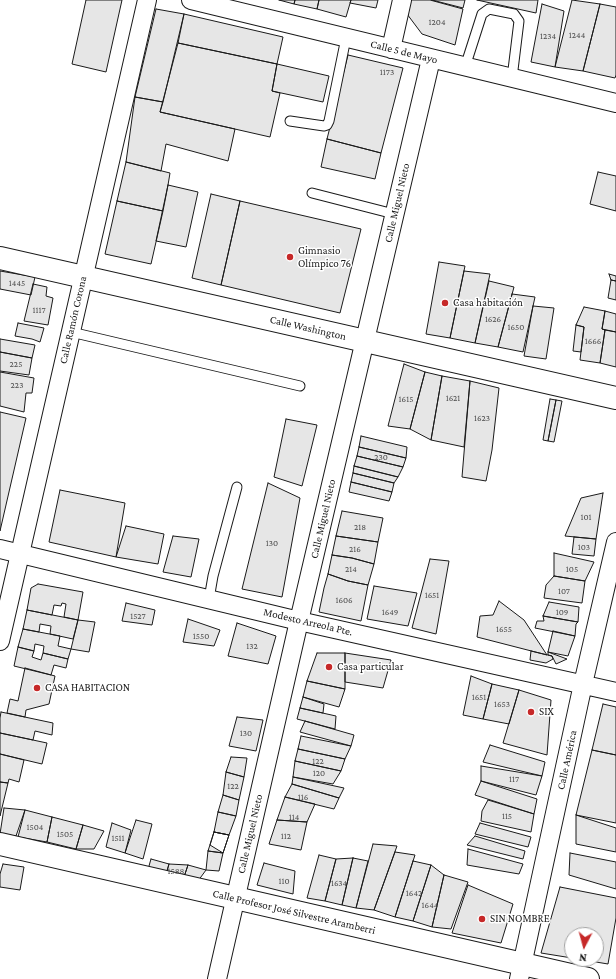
<!DOCTYPE html>
<html>
<head>
<meta charset="utf-8">
<style>
  body { margin:0 }
  #map { position:relative; width:616px; height:979px; overflow:hidden; background:#fff; font-family:"Crimson Pro",serif }
  canvas { display:block }
  .north { position:absolute; left:564px; top:927px; width:40px; height:40px; box-sizing:border-box; background:#fff; border:1px solid #a3a3a3; border-radius:50%; rotate:186deg; font-size:11px; font-weight:700; line-height:16px; text-align:center; color:#1a1a1a }
  .north::after { content:''; display:block; margin:auto; width:14px; height:18px; background:#c62828; clip-path:polygon(50% 0,100% 100%,50% 72%,0 100%) }
</style>
</head>
<body>
<div id="map">
<canvas width="616" height="979"></canvas>
<div class="north">N</div>
</div>
<script>
const g = document.querySelector('canvas').getContext('2d');
g.lineJoin = 'round';
function fill(path, color) { g.fillStyle = color; g.fill(path, 'evenodd'); }
const toPath = rows => new Path2D(rows.map(r => 'M' + r).join(''));
function stroke(path, color, width, dash) { g.strokeStyle = color; g.lineWidth = width; g.lineCap = dash ? 'butt' : 'round'; g.setLineDash(dash || []); g.stroke(path); }
function label(font, color, halo, rows, align = 'center') {
  g.font = font + ' "Crimson Pro",serif'; g.lineWidth = 3; g.setLineDash([]); g.textBaseline = 'middle'; g.strokeStyle = halo; g.fillStyle = color; for (const [text, x, y, turn = 0] of rows) {
    g.save(); g.translate(x, y); g.rotate((+turn || 0) * Math.PI / 180); g.textAlign = isNaN(turn) ? turn : align; if (halo) g.strokeText(text, 0, 0); g.fillText(text, 0, 0); g.restore();
  }
}
const building = toPath([
  [86,0,122,0,106,72,72,64,86,0],
  [279,0,295,0,294,4,279,0],
  [295,0,319,0,317,9,294,4,295,0],
  [319,0,351,0,346,17,317,9,319,0],
  [351,0,378,0,376,8,350,3,351,0],
  [410,0,430,0,463,9,455,45,422,34,407,14,410,0],
  [432,0,465,0,463,8,432,0],
  [477,0,538,0,536,13,477,0],
  [572,0,600,4,583,71,555,67,572,0],
  [542,4,564,11,555,67,531,62,542,4],
  [600,4,616,7,616,75,615,78,583,71,600,4],
  [156,9,184,14,163,102,135,97,156,9],
  [184,14,283,37,277,64,178,43,184,14],
  [178,43,277,64,272,91,280,93,270,137,160,112,178,43],
  [348,55,403,68,381,153,327,139,348,55],
  [277,64,329,76,323,102,272,91,277,64],
  [135,97,163,102,160,112,235,129,228,161,166,144,161,171,126,162,135,97],
  [327,139,381,153,375,179,321,167,327,139],
  [126,162,170,173,168,185,163,211,117,201,126,162],
  [598,172,616,176,616,211,590,204,598,172],
  [168,185,198,192,186,247,156,241,168,185],
  [211,194,240,201,221,285,192,278,211,194],
  [117,201,163,211,151,264,105,254,117,201],
  [240,201,361,229,340,313,221,285,240,201],
  [439,262,465,266,450,338,426,334,439,262],
  [0,271,35,277,31,295,0,289,0,271],
  [464,271,490,274,475,343,450,338,464,271],
  [609,274,616,276,616,281,611,280,609,274],
  [611,280,616,281,616,300,608,298,611,280],
  [489,281,514,287,498,347,475,343,489,281],
  [33,284,47,287,46,296,53,298,48,325,24,321,33,284],
  [512,294,535,297,523,352,498,347,512,294],
  [533,306,554,308,546,359,524,356,533,306],
  [584,307,605,311,602,329,605,330,600,363,580,360,584,327,576,325,584,307],
  [605,311,616,314,616,332,602,329,605,311],
  [18,323,44,328,40,342,32,339,15,336,18,323],
  [576,325,584,327,581,352,573,351,576,325],
  [605,330,616,332,616,367,600,363,605,330],
  [0,339,35,345,32,358,0,352,0,339],
  [0,352,32,358,29,375,0,371,0,352],
  [404,364,425,372,410,429,388,426,404,364],
  [0,372,34,378,32,393,26,393,24,412,0,406,0,372],
  [425,372,442,376,431,440,410,429,425,372],
  [442,376,470,381,464,447,431,440,442,376],
  [470,381,499,388,492,450,486,481,462,477,470,381],
  [550,399,556,400,548,441,543,440,550,399],
  [556,400,562,401,554,442,548,441,556,400],
  [0,412,26,418,0,531,0,412],
  [286,419,317,425,302,486,274,477,286,419],
  [361,436,407,447,406,458,359,447,361,436],
  [359,447,406,458,403,467,357,456,359,447],
  [357,456,403,467,398,477,354,466,357,456],
  [354,466,398,477,394,483,353,473,354,466],
  [353,473,394,483,392,492,351,482,353,473],
  [351,482,392,492,389,501,349,492,351,482],
  [268,483,300,498,282,597,242,589,268,483],
  [60,490,125,503,116,557,49,542,60,490],
  [603,493,596,539,565,536,581,498,603,493],
  [342,511,383,518,378,542,336,536,342,511],
  [126,526,164,534,158,564,116,557,126,526],
  [173,536,199,539,191,577,163,572,173,536],
  [336,536,378,542,374,564,352,558,332,555,336,536],
  [574,537,596,539,594,556,572,554,574,537],
  [554,553,594,562,585,581,554,576,554,553],
  [332,555,352,558,374,564,368,585,348,581,328,574,332,555],
  [430,559,449,561,436,634,412,628,430,559],
  [328,574,348,581,368,585,361,621,319,612,324,588,328,574],
  [554,576,585,581,582,603,544,598,546,585,554,576],
  [38,584,83,592,78,620,64,617,66,604,62,603,61,606,54,605,52,615,27,610,31,588,38,584],
  [374,586,417,593,408,626,367,619,374,586],
  [499,601,524,620,547,655,477,637,480,616,493,615,499,601],
  [549,602,579,607,578,622,543,616,549,602],
  [126,603,155,610,152,625,122,621,126,603],
  [27,610,78,620,73,639,50,634,51,626,40,624,39,632,23,629,27,610],
  [543,616,578,622,576,624,575,636,535,628,537,621,544,621,543,616],
  [188,619,220,630,214,646,183,642,188,619],
  [78,620,95,622,89,652,71,649,78,620],
  [237,623,276,636,268,664,228,656,237,623],
  [23,629,60,636,58,646,71,649,68,659,43,653,44,646,35,644,34,651,18,647,23,629],
  [553,631,575,636,568,656,548,652,553,631],
  [18,647,34,651,32,657,41,660,43,653,68,659,66,668,54,665,51,675,14,666,18,647],
  [531,651,552,656,553,659,546,663,530,660,531,651],
  [548,652,567,659,556,664,552,656,548,655,548,652],
  [317,653,345,653,345,689,307,681,317,653],
  [345,653,391,660,383,688,345,682,345,653],
  [25,668,55,676,49,704,26,710,25,717,7,713,10,699,18,701,25,668],
  [471,676,492,684,483,719,463,715,471,676],
  [307,681,345,689,339,707,303,697,307,681],
  [492,684,519,690,509,724,483,719,492,684],
  [519,690,551,700,547,755,503,743,519,690],
  [303,697,324,704,323,713,300,708,303,697],
  [603,704,616,707,616,755,592,750,603,704],
  [300,708,336,716,335,729,297,719,300,708],
  [1,712,53,723,52,735,35,731,33,740,0,733,0,718,1,712],
  [237,717,263,720,256,751,229,746,237,717],
  [305,721,354,735,351,746,300,732,305,721],
  [0,733,47,743,42,764,0,754,0,733],
  [301,736,351,746,345,759,298,749,301,736],
  [490,745,545,762,542,776,483,762,490,745],
  [298,749,345,759,341,771,295,761,298,749],
  [592,750,616,755,616,823,576,815,592,750],
  [0,754,24,760,19,782,9,779,8,783,0,782,0,754],
  [231,757,247,758,244,777,226,772,231,757],
  [295,761,341,771,333,784,293,777,295,761],
  [481,766,542,776,536,795,481,781,481,766],
  [226,772,244,777,239,800,223,795,226,772],
  [293,777,344,788,339,798,292,784,293,777],
  [481,781,537,799,534,814,475,795,481,781],
  [0,782,8,783,0,816,0,782],
  [292,784,339,798,334,809,285,797,292,784],
  [223,795,239,800,236,816,218,812,223,795],
  [285,797,315,804,307,822,277,820,285,797],
  [488,800,534,814,531,832,481,821,482,811,488,800],
  [4,808,25,810,16,836,0,834,4,808],
  [25,810,52,817,47,842,18,837,25,810],
  [218,812,236,816,229,835,214,832,218,812],
  [576,815,616,828,616,852,576,844,576,815],
  [52,817,83,825,76,849,47,842,52,817],
  [136,820,152,824,143,859,125,853,136,820],
  [277,820,307,822,301,850,269,844,277,820],
  [112,823,131,830,125,853,106,847,112,823],
  [480,823,531,837,528,847,475,834,480,823],
  [83,825,104,831,94,849,76,849,83,825],
  [214,832,229,835,223,853,208,851,214,832],
  [214,832,229,835,223,853,210,845,214,832],
  [475,836,525,851,523,859,467,845,475,836],
  [373,844,397,846,374,910,356,908,373,844],
  [468,849,523,864,519,874,467,865,468,849],
  [208,851,223,853,219,871,206,870,208,851],
  [395,852,415,855,395,917,374,910,395,852],
  [570,853,616,862,616,889,569,875,570,853],
  [319,855,336,859,325,901,307,898,319,855],
  [353,858,342,905,325,901,336,859,353,858],
  [353,858,368,861,356,908,342,905,353,858],
  [151,859,169,864,165,878,147,873,151,859],
  [413,861,431,865,413,921,395,917,413,861],
  [264,863,295,871,293,894,257,885,264,863],
  [3,864,24,867,20,890,0,887,0,874,3,864],
  [169,864,188,865,183,880,165,878,169,864],
  [188,865,206,870,198,881,183,880,188,865],
  [431,865,444,875,432,927,413,921,431,865],
  [444,875,468,882,451,929,432,927,444,875],
  [468,885,513,904,501,943,452,933,468,885],
  [560,887,616,898,616,918,608,964,578,959,596,959,596,935,572,935,572,958,541,953,560,887]
]);
const lane = toPath([
  [465,67,482,14,489,9,514,14,519,21,512,78],
  [290,121,324,126,327,125,329,121,346,38],
  [312,193,394,214],
  [71,332,300,386],
  [209,599,213,576,237,487]
]);
const street = toPath([
  [191,0,616,103],
  [391,49,402,0],
  [0,549,299,621,616,692],
  [0,641,147,0],
  [217,979,299,621,431,59],
  [519,979,583,684,616,542]
]);
const secondary = toPath([
  [0,258,616,398],
  [0,844,588,979]
]);
const markers = [
  [290,257,4,"#c62828"],
  [445,303,4,"#c62828"],
  [329,667,4,"#c62828"],
  [37,688,4,"#c62828"],
  [531,712,4,"#c62828"],
  [482,919,4,"#c62828"]
];
const numberNames = [
  ["1204",437,22],
  ["1244",577,35],
  ["1234",548,36],
  ["1173",387,72],
  ["1445",17,283],
  ["1117",39,310],
  ["1626",493,319],
  ["1650",516,327],
  ["1666",593,341],
  ["225",16,364],
  ["223",17,385],
  ["1621",453,398],
  ["1615",406,399],
  ["1623",482,418],
  ["230",381,457],
  ["101",586,517],
  ["218",360,527],
  ["130",272,543],
  ["103",584,547],
  ["216",355,549],
  ["214",351,569],
  ["105",572,569],
  ["107",564,591],
  ["1651",432,595],
  ["1606",344,600],
  ["1649",390,612],
  ["109",562,612],
  ["1527",138,616],
  ["1655",504,629],
  ["1550",201,636],
  ["132",252,646],
  ["1651",479,697],
  ["1653",502,704],
  ["130",246,733],
  ["122",318,761],
  ["120",319,773],
  ["117",514,779],
  ["122",233,786],
  ["116",303,797],
  ["115",507,816],
  ["114",294,817],
  ["1504",35,827],
  ["1505",65,834],
  ["112",286,836],
  ["1511",118,838],
  ["1588",176,871],
  ["110",284,881],
  ["1634",339,883],
  ["1642",414,893],
  ["1644",430,905]
];
const streetNames = [
  ["Calle 5 de Mayo",404,52,14],
  ["Calle Miguel Nieto",397,203,-77],
  ["Calle Ramón Corona",73,320,-77],
  ["Calle Washington",308,328,13],
  ["Calle Miguel Nieto",323,519,-77],
  ["Modesto Arreola Pte.",308,622,13],
  ["Calle América",567,760,-78],
  ["Calle Miguel Nieto",250,834,-77],
  ["Calle Profesor José Silvestre Aramberri",294,912,13]
];
const poiNames = [
  ["Gimnasio",298,251],
  ["Olímpico 76",298,264],
  ["Casa habitación",453,303],
  ["Casa particular",337,667],
  ["CASA HABITACION",45,688],
  ["SIX",539,712],
  ["SIN NOMBRE",490,919]
];
fill(building, '#e6e6e6');
stroke(building, '#1a1a1a', 1);
stroke(lane, '#1a1a1a', 11);
stroke(street, '#1a1a1a', 20);
stroke(secondary, '#1a1a1a', 24);
stroke(lane, '#fff', 9);
stroke(street, '#fff', 18);
stroke(secondary, '#fff', 22);
for (const [x, y, r, color] of markers) { const dot = new Path2D(); dot.arc(x, y, r, 0, 2 * Math.PI); g.fillStyle = color; g.fill(dot); stroke(dot, '#fff', 1.5); }
label('9px', '#4d4d4d', null, numberNames);
label('11px', '#1a1a1a', '#fff', streetNames);
label('11px', '#1a1a1a', '#fff', poiNames, 'left');
</script>
</body>
</html>
